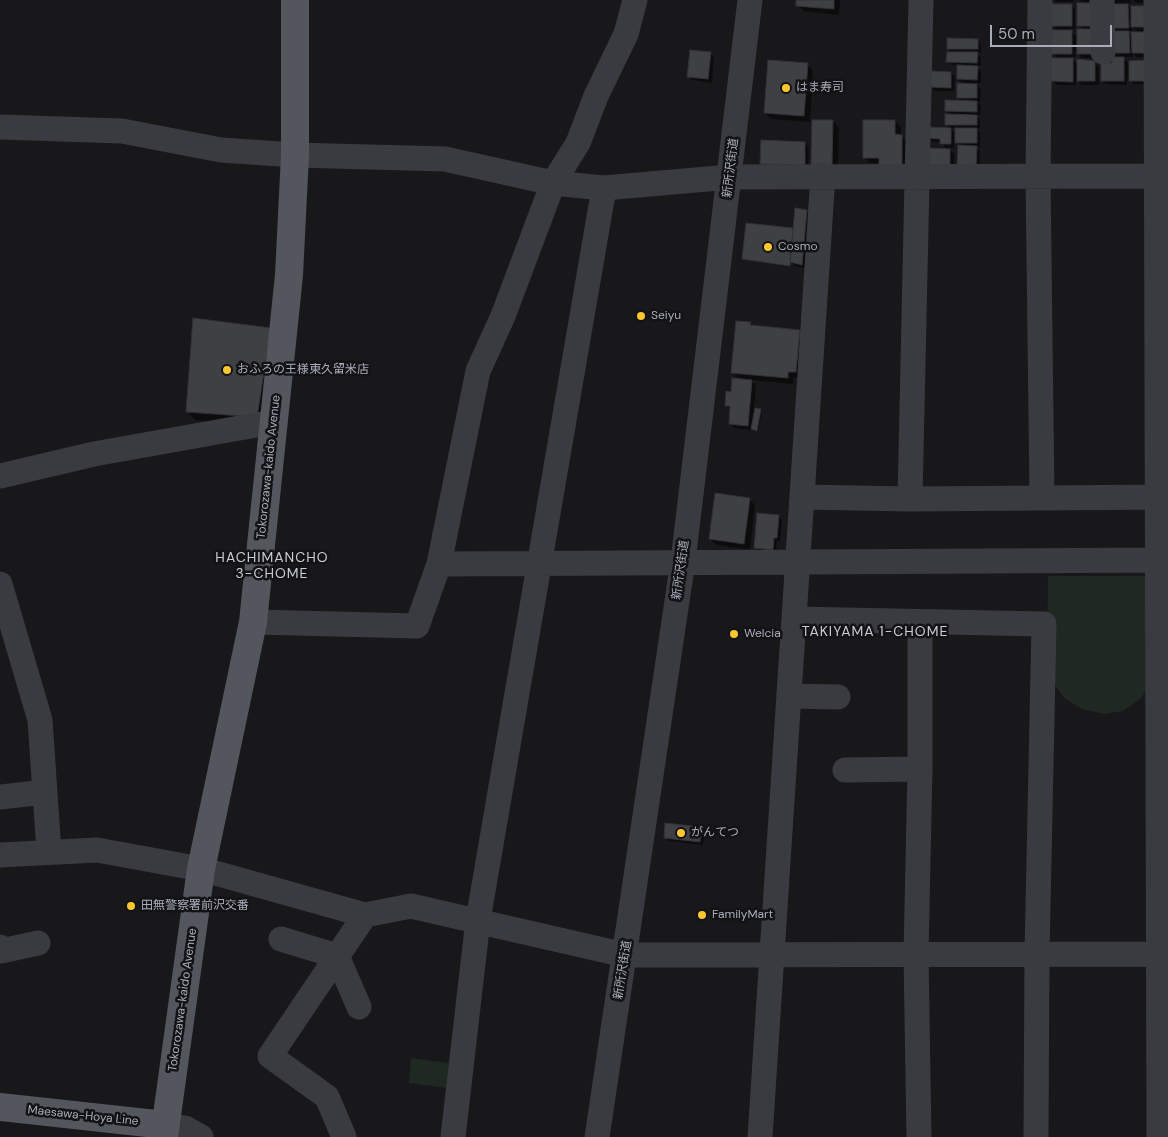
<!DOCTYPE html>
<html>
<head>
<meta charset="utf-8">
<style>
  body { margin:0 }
  #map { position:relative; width:1168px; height:1137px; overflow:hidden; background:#18181a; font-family:"DM Sans",sans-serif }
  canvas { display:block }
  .scale { position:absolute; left:990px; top:25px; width:122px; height:22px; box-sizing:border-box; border:2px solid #a9adba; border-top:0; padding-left:6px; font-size:15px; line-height:18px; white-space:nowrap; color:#a9adba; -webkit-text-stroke:4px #131315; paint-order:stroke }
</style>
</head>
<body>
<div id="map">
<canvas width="1168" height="1137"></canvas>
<div class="scale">50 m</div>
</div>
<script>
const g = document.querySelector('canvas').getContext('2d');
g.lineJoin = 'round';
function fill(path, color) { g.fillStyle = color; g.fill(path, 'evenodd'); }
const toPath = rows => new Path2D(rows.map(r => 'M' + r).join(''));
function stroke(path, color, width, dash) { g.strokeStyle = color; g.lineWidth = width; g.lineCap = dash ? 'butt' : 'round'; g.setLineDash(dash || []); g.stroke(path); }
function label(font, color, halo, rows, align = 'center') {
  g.font = font + ' "DM Sans","Noto Sans JP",sans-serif'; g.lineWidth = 5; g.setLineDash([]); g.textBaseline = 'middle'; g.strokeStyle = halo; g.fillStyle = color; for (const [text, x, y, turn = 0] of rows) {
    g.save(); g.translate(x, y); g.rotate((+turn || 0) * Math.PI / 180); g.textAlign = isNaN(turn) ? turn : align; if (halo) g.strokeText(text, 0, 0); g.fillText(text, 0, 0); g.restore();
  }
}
const green = toPath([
  [1048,576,1152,576,1153,681,1141,698,1123,711,1104,714,1082,709,1064,698,1047,673],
  [411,1058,456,1064,454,1089,409,1083]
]);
const shadow = toPath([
  [798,0,840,0,839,15,804,11,797,5],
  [1054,0,1073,0,1073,2,1057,2],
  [1080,0,1097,0,1097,2,1082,2],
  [1111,0,1131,0,1131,3,1126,3,1131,8,1147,8,1153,57,1137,57,1133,53,1133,57,1122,57,1152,84,1134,84,1127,78,1127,85,1106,84,1102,81,1117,58,1111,53,1111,27,1116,5],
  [1132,26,1139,33,1133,36,1128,31,1132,31],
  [1133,0,1151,0,1151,3,1136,3],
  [1072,5,1075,9,1075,29,1069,29,1076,36,1075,57,1070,57,1079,66,1095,63,1099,67,1099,85,1082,85,1076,79,1076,85,1057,85,1053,81,1059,60,1053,53,1059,32,1052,25],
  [1098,9,1099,58,1082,58,1078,54,1084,30,1079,25],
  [977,40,981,44,981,53,976,53,981,57,981,66,976,66,981,71,981,83,975,83,981,89,980,102,976,102,981,106,980,115,976,115,980,120,980,129,976,129,980,133,980,147,976,147,980,151,980,170,954,141,954,148,948,148,954,154,954,168,933,168,947,150,941,142,933,142,929,138,951,129,956,135,956,128,950,128,946,124,951,115,946,110,963,102,958,97,964,85,958,79,958,66,952,65,948,61,953,53,948,48],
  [710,53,714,57,712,83,692,80,688,76],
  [807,64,813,71,810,122,771,119,765,113],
  [951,73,955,77,954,91,935,91,931,87],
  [833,121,839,128,838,171,818,170],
  [895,121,901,127,901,136,908,142,908,172,881,163,870,163,864,157],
  [805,143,809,147,808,168,765,167,761,163],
  [807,211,811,215,806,268,795,266,791,262,791,267,743,259,747,224,794,230],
  [750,323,754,327,800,331,806,338,802,378,794,377,793,384,750,380,756,385,754,409,762,412,758,431,734,428,730,424,730,409,726,405,740,380,733,372],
  [270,329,265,425,195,420,187,411],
  [749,499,755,505,750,550,717,545,710,539],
  [778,516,782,520,780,541,777,541,776,553,759,551,755,547],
  [701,828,705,832,703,845,669,841,665,837]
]);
const building = toPath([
  [796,0,834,0,834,9,796,6,796,0],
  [1077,3,1094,3,1094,26,1077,26,1077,3],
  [1051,4,1072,4,1072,26,1051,26,1051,4],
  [1109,4,1128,4,1129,28,1110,28,1109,4],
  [1131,6,1148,6,1148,27,1131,27,1131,6],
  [1077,29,1091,29,1096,54,1077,54,1077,29],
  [1052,30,1072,30,1072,54,1051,54,1052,30],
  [1110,31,1129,31,1130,53,1110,53,1110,31],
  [1131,32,1149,32,1149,53,1132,53,1131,32],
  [947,38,978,39,978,49,947,49,947,38],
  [690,50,711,52,708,79,687,77,690,50],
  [947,52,978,52,977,63,946,62,947,52],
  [1112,57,1124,57,1124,81,1101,81,1101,63,1112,63,1112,57],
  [1051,58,1073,58,1073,82,1051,81,1051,58],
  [1077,59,1095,61,1095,81,1077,81,1077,59],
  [768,60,808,63,804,116,764,113,768,60],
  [1149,60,1149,81,1129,81,1129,61,1149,60],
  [957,65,978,66,977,80,957,79,957,65],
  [930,71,951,72,951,88,930,87,930,71],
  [957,83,977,84,977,98,957,98,957,83],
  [945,100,977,101,977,112,945,111,945,100],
  [945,114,977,115,977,125,945,125,945,114],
  [812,120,833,120,832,165,811,165,812,120],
  [863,120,895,120,895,134,902,135,902,166,879,166,879,158,863,158,863,120],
  [928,127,951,128,951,144,940,144,940,139,928,138,928,127],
  [955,128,977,128,977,143,955,143,955,128],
  [761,140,805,142,805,165,760,164,761,140],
  [958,145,977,146,976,167,957,167,958,145],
  [928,148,950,149,950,165,928,165,928,148],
  [795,208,807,210,802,265,790,262,795,208],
  [746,223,793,228,790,266,742,259,746,223],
  [193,318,271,328,257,417,186,412,193,318],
  [736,321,751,322,750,325,800,330,796,372,788,372,788,378,731,373,736,321],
  [732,378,752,380,748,426,729,424,730,406,725,406,726,391,731,392,732,378],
  [755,408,761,409,757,431,751,429,755,408],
  [715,493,750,498,744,544,709,539,715,493],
  [757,513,779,515,777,538,774,538,773,550,754,548,757,513],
  [665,823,701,827,700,842,664,838,665,823]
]);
const minor = toPath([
  [1040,0,1038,176,1042,497],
  [1102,0,1103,52],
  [1156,0,1159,1137],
  [0,127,122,131,221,150,295,155,445,159,553,183,604,188,730,177,1168,176],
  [0,476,94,454,273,422],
  [803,497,910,499,1168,497],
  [910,499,921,0],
  [439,564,1168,560],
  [0,584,40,720,49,852],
  [795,619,1044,624,1037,954,1036,1137],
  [253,622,417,626,439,564,478,371,503,316,553,183,578,143,596,96,626,34,635,0],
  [790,696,838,697],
  [845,770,920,769],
  [0,797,45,792],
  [0,855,97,850,201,869,365,915,411,906,625,955,1168,954],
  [281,939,337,956,359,1007],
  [0,947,1,951,38,943],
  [165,1125,185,1128,201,1137],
  [344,1137,327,1097,270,1056,365,915],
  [453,1137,478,920,604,188],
  [597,1137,683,561,750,0],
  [760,1137,823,175],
  [919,1137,916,954,920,769,920,623]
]);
const major = toPath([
  [0,1107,165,1125],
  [164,1137,201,869,253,622,289,275,295,155,295,0]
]);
const markers = [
  [786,88,5,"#fbc62e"],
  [768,247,5,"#fbc62e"],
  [641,316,5,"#fbc62e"],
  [227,370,5,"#fbc62e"],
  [734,634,5,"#fbc62e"],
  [681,833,5,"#fbc62e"],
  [131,906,5,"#fbc62e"],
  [702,915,5,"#fbc62e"]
];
const poiNames = [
  ["はま寿司",796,88],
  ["Cosmo",778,247],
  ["Seiyu",651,316],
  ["おふろの王様東久留米店",237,370],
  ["Welcia",744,634],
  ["がんてつ",691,833],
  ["田無警察署前沢交番",141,906],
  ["FamilyMart",712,915]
];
const streetNames = [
  ["新所沢街道",731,168,-83],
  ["Tokorozawa-kaido Avenue",269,467,-84],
  ["新所沢街道",681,570,-82],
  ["新所沢街道",623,970,-81],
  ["Tokorozawa-kaido Avenue",183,1000,-82],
  ["Maesawa-Hoya Line",83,1116,6]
];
const neighbourhoodNames = [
  ["HACHIMANCHO",272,558],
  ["3-CHOME",272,574],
  ["TAKIYAMA 1-CHOME",875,632]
];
fill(green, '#1f2821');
fill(shadow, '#0007');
fill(building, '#3f4044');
stroke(building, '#323136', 1);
stroke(minor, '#3a3b41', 25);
stroke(major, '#54565e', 28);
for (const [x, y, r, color] of markers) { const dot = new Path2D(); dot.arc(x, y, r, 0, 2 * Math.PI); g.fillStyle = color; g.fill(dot); stroke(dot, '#131315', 2); }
label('12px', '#a9adba', '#131315', poiNames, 'left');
label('12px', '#a9adba', '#131315', streetNames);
g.letterSpacing = '1px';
label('14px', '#cacdd6', '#131315', neighbourhoodNames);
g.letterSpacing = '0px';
</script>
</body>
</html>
